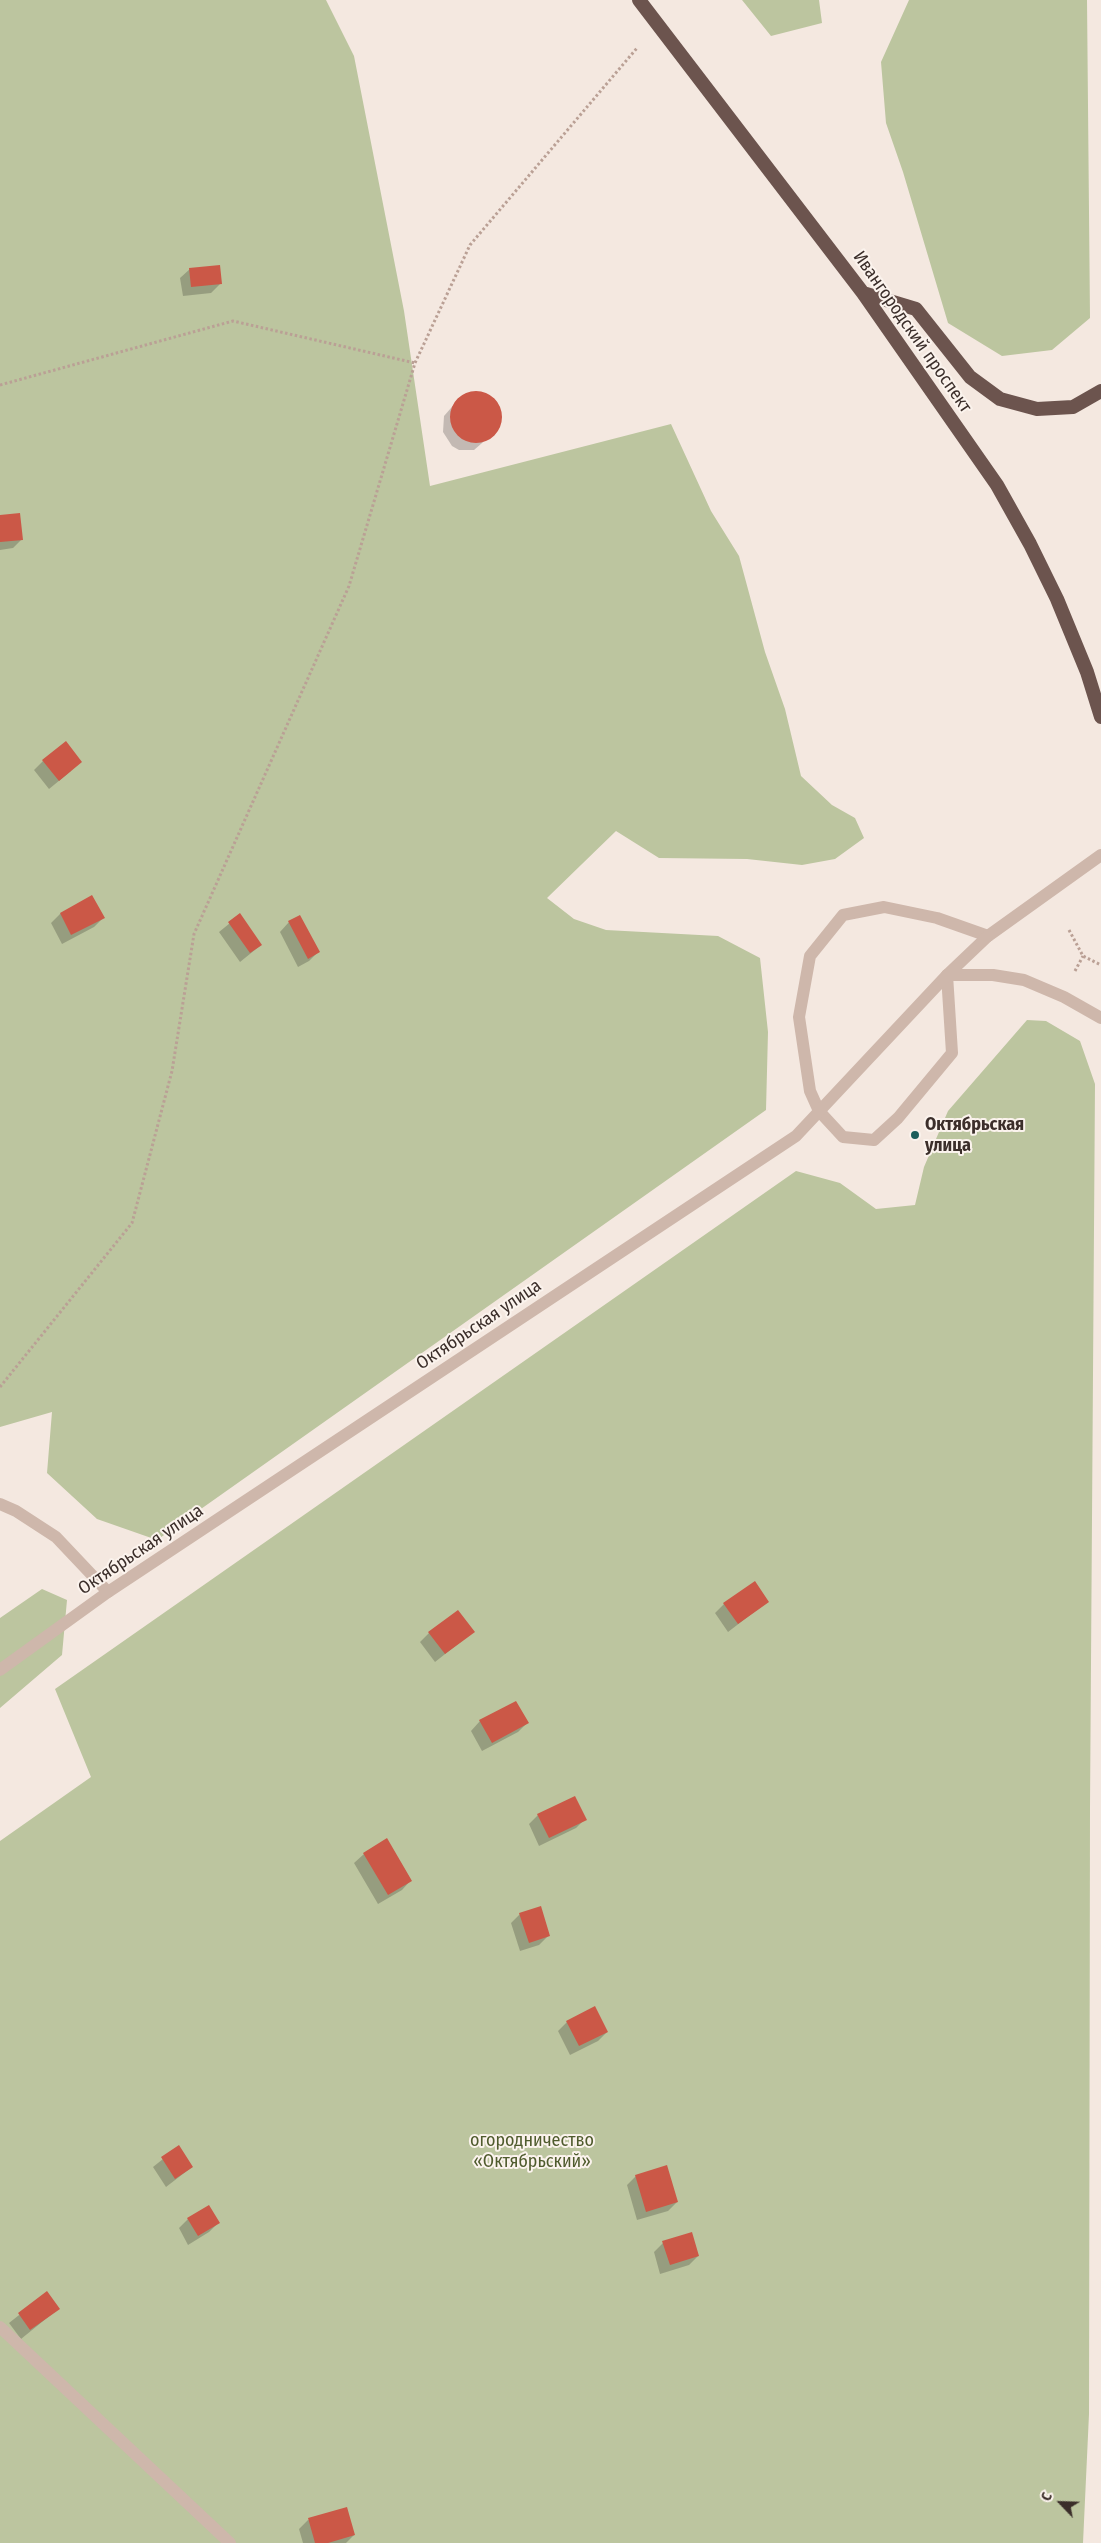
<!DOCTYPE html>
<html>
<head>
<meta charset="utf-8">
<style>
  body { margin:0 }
  #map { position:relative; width:1101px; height:2543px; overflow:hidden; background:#f4e8e0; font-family:"Fira Sans Condensed",sans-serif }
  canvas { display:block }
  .north { position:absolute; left:1036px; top:2478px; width:50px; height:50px; -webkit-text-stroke:4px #fbf3ed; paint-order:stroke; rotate:294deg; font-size:14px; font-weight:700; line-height:20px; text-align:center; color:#3b2e2a }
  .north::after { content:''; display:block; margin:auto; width:18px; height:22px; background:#3b2e2a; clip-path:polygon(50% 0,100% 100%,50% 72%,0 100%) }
</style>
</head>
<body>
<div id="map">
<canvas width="1101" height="2543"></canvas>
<div class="north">С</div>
</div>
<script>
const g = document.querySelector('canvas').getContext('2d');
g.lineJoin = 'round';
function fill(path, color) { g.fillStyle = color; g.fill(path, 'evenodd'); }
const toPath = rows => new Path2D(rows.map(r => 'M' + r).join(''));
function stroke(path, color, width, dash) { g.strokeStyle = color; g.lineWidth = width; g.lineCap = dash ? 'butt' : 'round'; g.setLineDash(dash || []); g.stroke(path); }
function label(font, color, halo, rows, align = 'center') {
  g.font = font + ' "Fira Sans Condensed",sans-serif'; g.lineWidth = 4; g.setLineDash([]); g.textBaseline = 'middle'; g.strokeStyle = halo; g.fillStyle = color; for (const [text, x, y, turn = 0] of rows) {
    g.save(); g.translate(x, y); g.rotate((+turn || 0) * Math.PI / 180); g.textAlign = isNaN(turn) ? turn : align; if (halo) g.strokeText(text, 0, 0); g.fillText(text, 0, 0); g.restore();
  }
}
const green = toPath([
  [0,0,326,0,354,56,404,311,430,486,671,424,711,511,739,556,765,652,785,709,801,776,832,805,855,818,864,838,835,859,802,865,747,859,659,858,616,831,547,898,574,919,606,930,718,936,760,958,768,1032,766,1110,157,1540,97,1519,47,1473,52,1412,0,1427],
  [742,0,819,0,822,23,771,36],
  [909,0,1087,0,1090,318,1052,350,1002,356,948,323,903,172,886,123,881,62],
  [1027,1020,1046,1021,1080,1041,1095,1084,1090,1807,1089,2414,1083,2543,0,2543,0,1841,91,1777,55,1689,796,1171,840,1183,876,1209,915,1205,924,1167,948,1111],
  [42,1589,67,1600,62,1655,0,1708,0,1618]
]);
const shadow = toPath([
  [190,269,220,284,211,293,183,296,180,278],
  [472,392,488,395,499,407,500,423,497,430,474,450,459,450,452,446,443,432,444,416,458,400],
  [0,517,22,539,13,548,0,550],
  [43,761,71,771,49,789,34,770],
  [92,897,103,918,94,927,62,944,51,923,60,914],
  [240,915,261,945,240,962,219,932],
  [289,922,318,952,309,961,298,967,280,932],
  [767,1602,728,1632,715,1613,724,1604],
  [473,1632,435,1662,420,1642,429,1633],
  [516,1702,527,1723,518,1732,482,1751,471,1731,480,1721],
  [538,1815,585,1819,576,1828,539,1846,529,1824],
  [387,1840,411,1880,402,1890,378,1904,354,1863,364,1854],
  [520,1914,548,1936,539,1945,520,1951,511,1923],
  [567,2022,607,2032,598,2041,570,2055,558,2031],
  [178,2147,192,2167,166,2187,153,2167],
  [636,2176,677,2202,668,2211,637,2220,627,2185],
  [188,2219,218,2223,209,2232,188,2245,179,2228],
  [663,2243,698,2256,689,2265,660,2274,654,2252],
  [47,2293,58,2309,21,2339,9,2323],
  [308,2520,354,2535,346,2543,303,2543,299,2529]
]);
const building = toPath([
  [220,265,222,284,191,287,189,268],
  '450 417a26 26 0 1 1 52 0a26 26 0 1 1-52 0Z',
  [20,513,23,540,0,542,0,515],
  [66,741,82,762,59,781,42,760],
  [92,895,105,918,71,935,60,913],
  [240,913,262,945,250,953,228,922],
  [300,915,320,952,308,959,288,921],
  [755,1581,769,1602,738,1624,723,1603],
  [458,1610,475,1632,445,1654,428,1632],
  [516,1701,529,1723,492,1743,479,1720],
  [575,1796,587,1820,549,1838,537,1814],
  [387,1838,412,1881,388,1895,363,1853],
  [541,1906,550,1936,529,1943,519,1913],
  [595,2006,608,2032,579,2046,566,2021],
  [179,2145,193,2167,175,2179,161,2157],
  [667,2165,678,2202,646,2212,635,2175],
  [209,2205,220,2223,198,2236,187,2218],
  [692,2232,699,2256,670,2265,662,2241],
  [47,2291,60,2309,30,2330,18,2313],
  [347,2507,355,2535,328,2543,315,2543,308,2518]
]);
const path = toPath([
  [0,385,233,321,415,363],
  [1069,930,1083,956,1101,965],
  [1075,971,1083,956],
  [0,1387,132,1223,172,1071,194,934,349,586,415,363,470,245,637,48]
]);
const service = toPath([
  [947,975,952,1053,898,1118,874,1140,843,1137,819,1111,810,1091,799,1017,810,956,843,915,884,907,937,918,988,936],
  [0,1504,16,1511,56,1537,108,1592],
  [0,2327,230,2543]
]);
const minor = toPath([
  [947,975,993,975,1024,980,1064,997,1101,1018],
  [0,1670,108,1592,796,1136,947,975,988,936,1101,855]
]);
const trunk = toPath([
  [639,0,863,293,997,485,1030,544,1057,599,1087,672,1101,717],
  [863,293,916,309,970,377,1000,399,1037,409,1073,407,1101,391]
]);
const markers = [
  [915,1135,5,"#1d5f5c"]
];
const streetNames = [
  ["Ивангородский проспект",912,332,55],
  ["Октябрьская улица",479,1325,-34],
  ["Октябрьская улица",141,1550,-34]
];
const poiNames = [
  ["Октябрьская",925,1125],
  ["улица",925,1146]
];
const parkNames = [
  ["огородничество",532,2141],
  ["«Октябрьский»",532,2162]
];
fill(green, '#bcc59f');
fill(shadow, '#0003');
fill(building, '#cb5847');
stroke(path, '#baa095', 3, [2.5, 2.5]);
stroke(service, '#ceb7ab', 12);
stroke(minor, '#ceb7ab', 12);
stroke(trunk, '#6c544e', 14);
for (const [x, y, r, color] of markers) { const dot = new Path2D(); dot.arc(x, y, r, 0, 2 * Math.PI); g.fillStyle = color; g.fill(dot); stroke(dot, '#fbf3ed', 2); }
label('18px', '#3b2e2a', '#fbf3ed', streetNames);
label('bold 18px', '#3b2e2a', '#fbf3ed', poiNames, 'left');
label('18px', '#4f5b2d', '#fbf3ed', parkNames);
</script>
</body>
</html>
